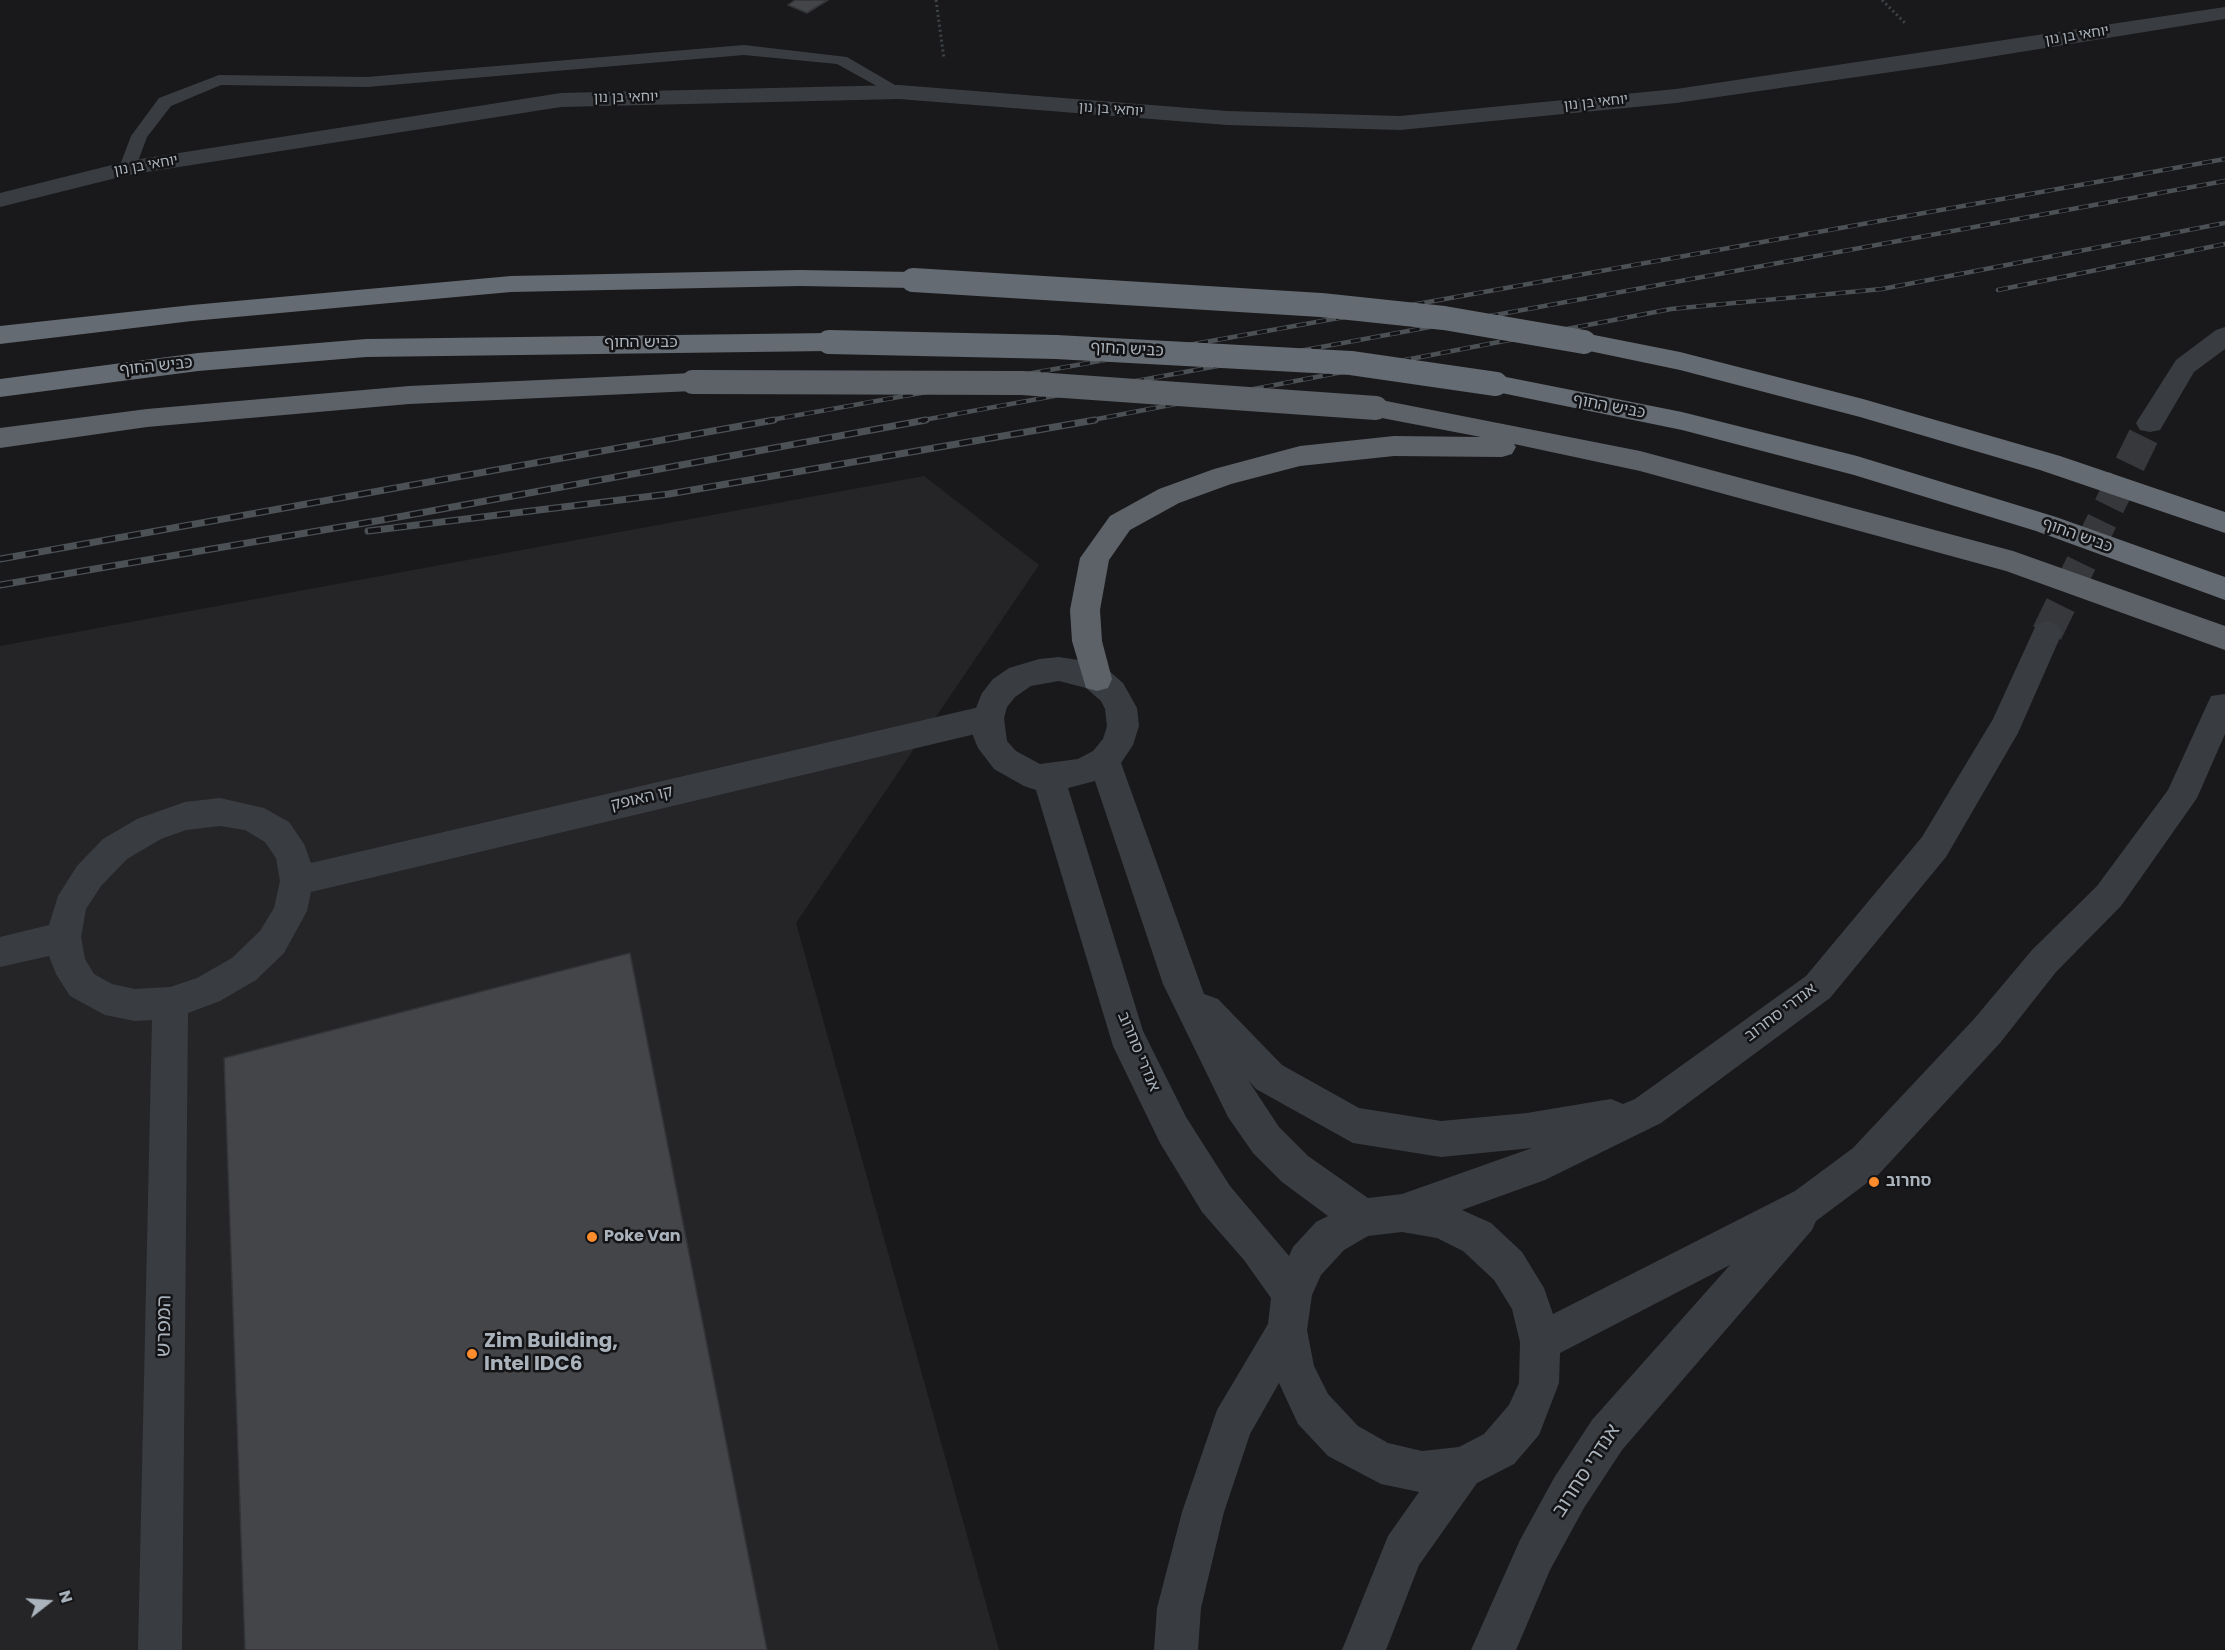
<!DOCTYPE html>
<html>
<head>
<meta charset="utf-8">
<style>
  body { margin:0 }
  #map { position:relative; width:2225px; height:1650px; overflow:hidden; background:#19191b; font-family:Poppins,sans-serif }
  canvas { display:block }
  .north { position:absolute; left:18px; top:1572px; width:60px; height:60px; -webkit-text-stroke:4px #141416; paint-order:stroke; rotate:73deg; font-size:16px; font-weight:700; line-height:24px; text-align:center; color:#aab3bc }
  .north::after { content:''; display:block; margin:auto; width:21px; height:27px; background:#aab3bc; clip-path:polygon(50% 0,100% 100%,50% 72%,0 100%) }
</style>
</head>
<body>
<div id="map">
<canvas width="2225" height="1650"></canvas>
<div class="north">N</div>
</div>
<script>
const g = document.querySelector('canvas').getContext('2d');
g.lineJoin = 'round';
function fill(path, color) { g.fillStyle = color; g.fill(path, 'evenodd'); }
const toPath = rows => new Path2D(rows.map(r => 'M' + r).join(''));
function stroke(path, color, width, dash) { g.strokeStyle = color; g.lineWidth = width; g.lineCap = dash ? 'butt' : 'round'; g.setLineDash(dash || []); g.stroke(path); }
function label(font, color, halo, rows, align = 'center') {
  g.font = font + ' Poppins,"Noto Sans Hebrew",sans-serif'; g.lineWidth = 5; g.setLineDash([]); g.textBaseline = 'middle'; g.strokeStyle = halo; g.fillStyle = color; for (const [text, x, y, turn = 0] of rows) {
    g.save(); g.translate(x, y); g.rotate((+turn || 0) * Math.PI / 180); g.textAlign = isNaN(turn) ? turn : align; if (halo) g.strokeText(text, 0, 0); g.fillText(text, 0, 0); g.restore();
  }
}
const built = toPath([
  [924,476,1039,565,796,923,999,1650,0,1650,0,646]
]);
const building = toPath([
  [795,0,828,0,807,13,788,5,795,0],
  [630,953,767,1650,245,1650,224,1058,630,953]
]);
const minorTunnel = toPath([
  [2047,633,2150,423]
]);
const path = toPath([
  [936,0,944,59],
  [1882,0,1905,23]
]);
const service = toPath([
  [744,45,847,57,907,92,899,97,893,95,837,64,744,55,367,87,221,85,171,106,147,137,134,172,128,173,119,168,131,136,159,98,219,75,367,77,744,45]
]);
const minor = toPath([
  [2225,7,2225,19,1940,65,1676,103,1400,130,1227,125,899,99,561,107,128,175,0,207,0,193,128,161,561,93,899,85,1227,111,1400,116,1676,89,2225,7],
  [2225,327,2225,349,2194,372,2160,430,2150,432,2140,430,2136,423,2176,360,2216,330,2225,327],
  [988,705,999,709,1004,718,999,727,988,731,311,892,307,911,284,953,256,980,220,1001,188,1013,182,1650,138,1650,152,1020,135,1021,105,1015,70,996,56,974,49,956,0,967,0,937,49,925,58,896,77,866,103,839,137,819,185,802,220,798,264,808,289,822,304,844,311,863,988,705],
  [220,826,245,830,265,842,276,858,280,881,274,908,260,931,232,958,197,978,170,987,135,989,112,984,94,974,85,959,81,937,86,909,101,886,127,859,161,839,186,830,220,826]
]);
const tertiary = toPath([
  [2047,621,2058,625,2062,633,2018,733,1946,857,1830,998,1661,1123,1545,1180,1462,1210,1491,1223,1522,1252,1544,1288,1553,1314,1795,1191,1853,1148,1974,1019,2032,950,2097,886,2168,790,2211,696,2225,694,2225,734,2197,798,2121,906,2056,972,2000,1043,1879,1174,1816,1221,1812,1230,1622,1450,1584,1508,1550,1570,1516,1650,1471,1650,1520,1540,1554,1478,1592,1420,1730,1265,1560,1353,1559,1383,1539,1435,1514,1464,1477,1483,1419,1565,1386,1650,1342,1650,1388,1536,1419,1492,1381,1484,1328,1456,1298,1424,1279,1383,1250,1434,1224,1512,1201,1608,1198,1650,1154,1650,1157,1608,1182,1512,1217,1410,1268,1324,1271,1298,1244,1260,1202,1212,1160,1143,1113,1046,1036,790,1024,786,994,769,978,748,972,733,972,718,982,693,993,679,1009,668,1039,659,1059,657,1078,660,1108,670,1123,683,1137,708,1139,726,1133,745,1121,763,1204,994,1218,999,1282,1065,1359,1108,1441,1121,1527,1113,1611,1099,1623,1104,1635,1099,1806,976,1922,837,1993,719,2036,625,2047,621],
  [1059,681,1086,688,1101,701,1105,709,1107,726,1103,739,1093,751,1078,759,1040,764,1016,751,1007,741,1004,718,1007,707,1015,697,1031,686,1059,681],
  [1095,781,1163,984,1228,1117,1253,1153,1282,1182,1328,1216,1316,1222,1293,1247,1289,1256,1230,1186,1186,1117,1143,1031,1068,788,1095,781],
  [1248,1080,1256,1089,1353,1143,1441,1157,1532,1148,1402,1194,1368,1198,1308,1156,1279,1127,1248,1080],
  [1402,1232,1437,1238,1463,1251,1494,1280,1512,1309,1520,1342,1519,1383,1509,1405,1484,1434,1459,1447,1422,1451,1388,1443,1358,1426,1328,1394,1314,1366,1307,1330,1312,1295,1321,1275,1344,1250,1368,1236,1402,1232]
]);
const trunk = toPath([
  [693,373,702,376,706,382,702,388,693,391,409,404,147,427,0,448,0,428,147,409,409,386,693,373],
  [1376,399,1640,451,2013,551,2225,626,2225,650,2006,571,1640,471,1514,444,1516,447,1512,454,1502,457,1394,456,1300,466,1231,484,1179,503,1130,530,1109,560,1100,610,1102,641,1112,679,1108,688,1097,691,1086,688,1072,641,1070,610,1080,558,1110,516,1159,489,1214,469,1300,446,1394,436,1481,437,1366,415,1362,408,1366,401,1376,399]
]);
const motorway = toPath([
  [800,270,913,272,922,274,926,280,922,286,913,288,800,286,511,292,192,321,0,344,0,326,192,305,511,276,800,270],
  [829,333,838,336,842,342,838,348,829,351,366,357,198,371,0,397,0,379,198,353,366,339,829,333],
  [1584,333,1680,352,1863,399,2060,456,2225,512,2225,533,2040,470,1860,417,1680,370,1575,348,1571,342,1575,336,1584,333],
  [1496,375,1682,412,1857,456,2056,517,2225,577,2225,600,2036,531,1854,475,1682,430,1487,390,1483,384,1487,378,1496,375]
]);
const railFar1 = toPath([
  [1998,290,2225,244],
  [765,421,2225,159],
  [918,421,2225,181],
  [1087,421,1671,309,1882,289,2225,223]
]);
const rail = toPath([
  [368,531,669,494,1095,420],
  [0,559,774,420],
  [0,585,382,520,926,420]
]);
const trunkBridge = toPath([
  [693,382,1022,383,1376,408]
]);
const motorwayBridge = toPath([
  [913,280,1321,305,1444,318,1584,342],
  [829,342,1056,347,1351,363,1496,384]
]);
const markers = [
  [1874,1182,6,"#ff8c2d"],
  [592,1237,6,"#ff8c2d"],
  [472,1354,6,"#ff8c2d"]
];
const farStreetnames = [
  ["יוחאי בן נון",2077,36,-9],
  ["יוחאי בן נון",626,98,-1],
  ["יוחאי בן נון",1596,103,-6],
  ["יוחאי בן נון",1111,110,4],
  ["יוחאי בן נון",146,166,-10]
];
const streetNames = [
  ["כביש החוף",641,343],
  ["כביש החוף",1127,350,3],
  ["כביש החוף",156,367,-6],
  ["כביש החוף",1609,407,11],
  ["כביש החוף",2077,536,20],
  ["קו האופק",642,799,-13],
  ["אנדרי סחרוב",1781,1013,-37],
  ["אנדרי סחרוב",1138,1052,67]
];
const poiNames = [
  ["סחרוב",1886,1182],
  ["Poke Van",604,1237]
];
const nearStreetnames = [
  ["המפרש",165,1326,-89],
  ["אנדרי סחרוב",1587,1471,-57]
];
const nearPoinames = [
  ["Zim Building,",484,1342],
  ["Intel IDC6",484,1365]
];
fill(built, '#252528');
fill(building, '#434548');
stroke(building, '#333438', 1.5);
stroke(minorTunnel, '#36383b', 31, [31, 16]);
stroke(path, '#3f4448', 3, [2, 3]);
fill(service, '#393c41');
fill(minor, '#393c41');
fill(tertiary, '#393c41');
fill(trunk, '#5d6269');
fill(motorway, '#656b72');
stroke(railFar1, '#4c5156', 4.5);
stroke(rail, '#4c5156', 7);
stroke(railFar1, '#141416', 3, [10]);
stroke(rail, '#141416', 4.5, [13]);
stroke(trunkBridge, '#5d6269', 24);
stroke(motorwayBridge, '#656b72', 24);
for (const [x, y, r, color] of markers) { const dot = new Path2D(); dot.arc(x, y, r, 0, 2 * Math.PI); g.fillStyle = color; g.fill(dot); stroke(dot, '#141416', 2); }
label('14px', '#aab3bc', '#141416', farStreetnames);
label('16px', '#aab3bc', '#141416', streetNames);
label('bold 16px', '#aab3bc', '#141416', poiNames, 'left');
label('20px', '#aab3bc', '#141416', nearStreetnames);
label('bold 20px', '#aab3bc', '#141416', nearPoinames, 'left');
</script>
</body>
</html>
